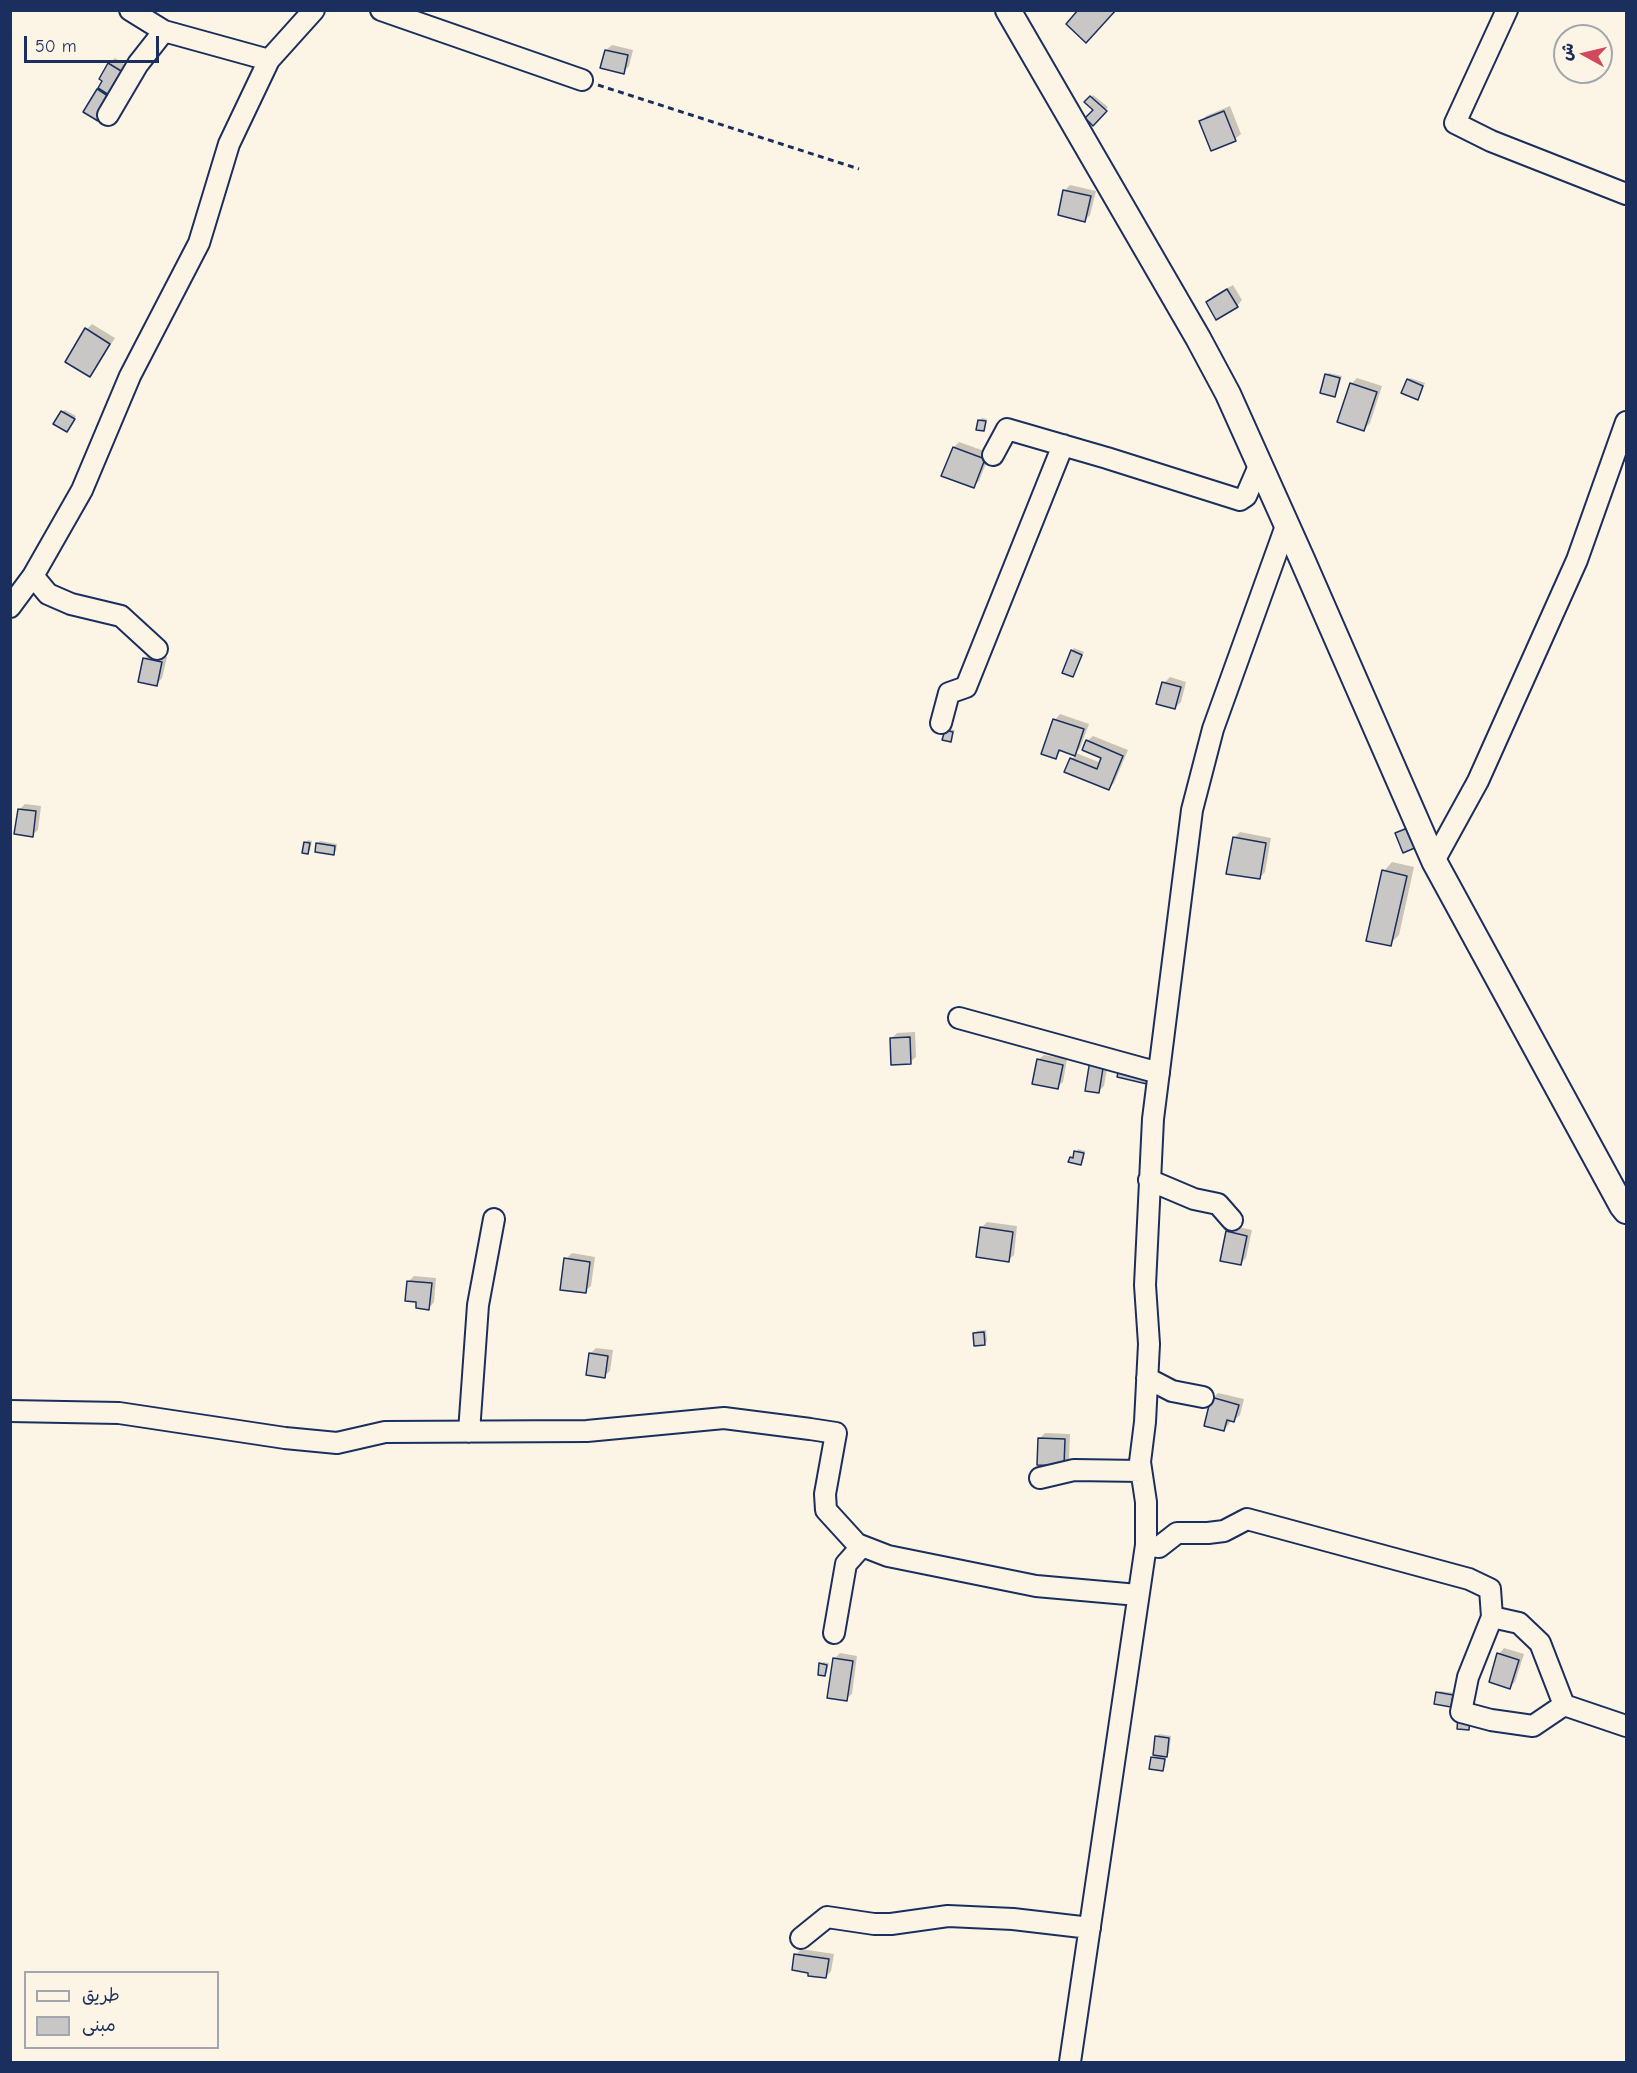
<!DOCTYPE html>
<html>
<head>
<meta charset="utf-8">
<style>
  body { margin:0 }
  #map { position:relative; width:1637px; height:2073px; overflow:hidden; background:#fcf5e5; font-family:"Comic Neue","Playpen Sans Arabic",sans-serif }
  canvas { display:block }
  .frame { position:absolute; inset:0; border:12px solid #1b2f5e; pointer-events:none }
  .legend { position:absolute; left:24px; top:1971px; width:195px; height:78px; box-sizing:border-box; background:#fcf5e5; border:2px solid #a2a6af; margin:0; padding:8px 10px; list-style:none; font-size:18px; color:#1b2f5e }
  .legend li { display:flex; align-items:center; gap:12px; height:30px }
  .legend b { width:30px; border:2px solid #a2a6af }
  .north { position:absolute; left:1553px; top:24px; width:60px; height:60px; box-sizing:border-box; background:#fcf5e5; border:2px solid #a2a6af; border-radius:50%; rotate:278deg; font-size:16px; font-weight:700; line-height:24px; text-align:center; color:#1b2f5e }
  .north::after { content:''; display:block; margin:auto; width:21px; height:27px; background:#d1495b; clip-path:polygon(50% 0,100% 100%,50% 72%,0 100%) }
  .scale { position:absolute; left:24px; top:36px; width:135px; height:27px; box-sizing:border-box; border:3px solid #1b2f5e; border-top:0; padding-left:8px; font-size:18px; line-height:21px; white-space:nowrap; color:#1b2f5e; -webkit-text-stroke:4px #fcf5e5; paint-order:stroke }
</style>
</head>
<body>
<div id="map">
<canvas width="1637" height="2073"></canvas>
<div class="frame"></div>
<ul class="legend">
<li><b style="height:8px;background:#fcf5e5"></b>طريق</li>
<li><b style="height:16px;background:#c8c7c6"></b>مبنى</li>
</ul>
<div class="north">ش</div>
<div class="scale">50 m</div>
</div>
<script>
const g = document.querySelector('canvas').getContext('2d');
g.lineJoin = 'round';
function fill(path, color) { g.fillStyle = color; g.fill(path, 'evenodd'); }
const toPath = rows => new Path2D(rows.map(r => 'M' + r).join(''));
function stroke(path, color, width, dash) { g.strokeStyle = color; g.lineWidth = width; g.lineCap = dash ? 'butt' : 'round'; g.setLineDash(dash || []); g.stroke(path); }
const shadow = toPath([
  [612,45,633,50,629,66,623,72,606,50],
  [115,58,130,68,115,92,85,111,105,80,109,64],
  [1093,95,1108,107,1093,124,1095,110,1086,102],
  [1230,106,1241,134,1235,139,1201,122,1206,116],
  [1070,185,1096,191,1090,215,1085,220,1065,190],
  [1233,285,1242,300,1237,306,1208,302,1213,296],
  [92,324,115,338,95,370,90,375,87,329],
  [1329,373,1342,376,1337,393,1335,396,1326,375],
  [1357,378,1382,386,1370,423,1364,429,1351,384],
  [1410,378,1425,383,1418,398,1408,380],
  [65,410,76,416,69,428,62,412],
  [982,418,987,419,983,430,979,421],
  [959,442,990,453,979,481,973,487,954,447],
  [1074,648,1084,652,1073,676,1072,651],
  [150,653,167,657,162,678,157,684,144,659],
  [1170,677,1186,682,1181,702,1175,708,1164,683],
  [1060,714,1089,724,1080,748,1076,753,1101,763,1103,757,1087,741,1093,736,1128,750,1114,783,1108,789,1072,759,1076,754,1062,749,1056,757,1055,720],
  [948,729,955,730,950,740,946,731],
  [25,804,41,806,38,830,32,835,19,810],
  [1240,832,1271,838,1265,872,1259,878,1234,838],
  [308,840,312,841,310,850,308,852,306,843],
  [320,841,337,844,336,851,333,854,318,843],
  [1392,862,1414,867,1399,935,1390,944,1384,871],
  [915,1032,916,1057,910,1062,891,1039,897,1033],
  [1044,1055,1067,1059,1063,1082,1057,1087,1038,1060],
  [1109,1057,1104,1086,1098,1092,1087,1090],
  [1078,1149,1085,1151,1083,1161,1081,1163,1071,1158,1075,1156],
  [987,1222,1017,1226,1014,1255,1008,1260,981,1228],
  [1233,1226,1252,1230,1246,1258,1241,1263,1228,1232],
  [572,1253,595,1257,591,1286,585,1291,566,1259],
  [414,1276,436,1278,434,1302,429,1308,418,1301,409,1281],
  [986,1330,987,1341,984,1343,975,1333,977,1331],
  [596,1348,613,1350,610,1371,604,1376,590,1354],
  [1218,1393,1244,1399,1240,1415,1234,1420,1231,1419,1229,1424,1224,1430,1213,1398],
  [1045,1433,1070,1434,1069,1459,1064,1464,1040,1438],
  [1504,1648,1524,1654,1515,1682,1510,1687,1499,1654],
  [840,1653,857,1656,852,1694,846,1699,834,1659],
  [823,1662,829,1663,827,1672,825,1675,821,1664],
  [1440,1691,1454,1693,1453,1703,1450,1705,1438,1693],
  [1159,1734,1171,1736,1169,1753,1164,1757,1166,1757,1165,1767,1162,1769,1153,1758,1157,1754,1157,1736],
  [801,1949,834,1954,831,1971,826,1977,810,1971,796,1955]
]);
const building = toPath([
  [1078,10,1116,10,1086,43,1066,24,1078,10],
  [605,50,628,55,624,74,600,68,605,50],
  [108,63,126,74,112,97,98,88,102,81,99,79,108,63],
  [97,89,112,99,98,121,83,112,97,89],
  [1090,96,1107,111,1093,126,1085,118,1093,110,1084,102,1090,96],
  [1224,111,1236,141,1211,151,1199,121,1224,111],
  [1063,190,1091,196,1085,222,1058,215,1063,190],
  [1227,289,1238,307,1216,320,1206,302,1227,289],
  [85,328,110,344,90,377,65,362,85,328],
  [1325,374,1340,378,1335,397,1320,393,1325,374],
  [1407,379,1423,386,1418,400,1401,393,1407,379],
  [1350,383,1377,392,1364,431,1337,422,1350,383],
  [61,411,75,419,67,432,53,424,61,411],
  [978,420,986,421,984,431,976,430,978,420],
  [953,447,985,459,974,488,941,476,953,447],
  [1071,650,1082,655,1073,677,1062,673,1071,650],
  [143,658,162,662,157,686,138,682,143,658],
  [1162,682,1181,687,1175,709,1156,704,1162,682],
  [1053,719,1084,729,1075,756,1059,750,1056,759,1041,754,1053,719],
  [945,730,953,732,951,742,942,740,945,730],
  [1086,740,1123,756,1109,790,1064,772,1070,758,1097,769,1101,758,1082,750,1086,740],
  [18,809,36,811,33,837,14,834,18,809],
  [1410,827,1417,847,1403,853,1395,833,1410,827],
  [1233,837,1266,843,1260,879,1226,874,1233,837],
  [304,842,310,843,308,854,302,853,304,842],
  [316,843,335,846,334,855,315,852,316,843],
  [1382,870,1407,876,1391,946,1366,941,1382,870],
  [910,1037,911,1064,891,1065,890,1038,910,1037],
  [1037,1059,1063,1065,1058,1089,1032,1084,1037,1059],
  [1090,1060,1104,1062,1099,1093,1085,1091,1090,1060],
  [1119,1068,1149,1076,1147,1084,1117,1077,1119,1068],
  [1074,1151,1084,1153,1081,1165,1068,1162,1070,1157,1073,1158,1074,1151],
  [980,1227,1013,1232,1009,1262,976,1257,980,1227],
  [1226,1231,1247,1236,1241,1265,1220,1261,1226,1231],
  [564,1258,590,1262,586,1293,560,1290,564,1258],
  [407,1281,432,1283,429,1310,416,1308,416,1302,405,1301,407,1281],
  [984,1332,985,1345,974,1346,973,1333,984,1332],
  [589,1353,608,1356,605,1378,586,1375,589,1353],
  [1211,1397,1239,1405,1234,1422,1227,1420,1224,1431,1204,1426,1211,1397],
  [1038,1438,1065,1439,1064,1466,1037,1465,1038,1438],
  [1497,1653,1519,1660,1510,1689,1489,1682,1497,1653],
  [833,1658,853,1661,847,1701,827,1698,833,1658],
  [819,1663,827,1665,825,1676,818,1675,819,1663],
  [1436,1692,1453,1695,1451,1707,1434,1704,1436,1692],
  [1458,1716,1470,1718,1469,1730,1457,1729,1458,1716],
  [1155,1736,1169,1738,1167,1757,1153,1755,1155,1736],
  [1151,1757,1165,1759,1163,1771,1149,1769,1151,1757],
  [794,1954,829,1959,826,1978,808,1976,808,1973,792,1970,794,1954]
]);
const path = toPath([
  [598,85,859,169]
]);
const minor = toPath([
  [130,10,164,31],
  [381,10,582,80],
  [1507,10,1455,123,1491,141,1626,194],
  [108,115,138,64,164,31,269,60],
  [993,455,1007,429,1107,458,1240,500,1246,496,1259,466],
  [33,576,48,594,71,604,121,616,157,649],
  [10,607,33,576,82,490,130,376,199,243,229,144,269,60,314,10],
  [941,723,949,693,966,687,1063,445],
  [1434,861,1478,781,1577,560,1626,422],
  [959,1018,1159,1073],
  [1149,1180,1194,1199,1218,1204,1232,1220],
  [1147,1378,1172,1391,1203,1397],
  [10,1411,119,1413,285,1438,337,1443,385,1432,587,1431,724,1418,810,1429,836,1433,825,1494,826,1510,857,1544,888,1556,1036,1586,1138,1595],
  [469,1432,478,1305,494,1219],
  [1040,1478,1074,1470,1141,1471],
  [1146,1545,1159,1547,1177,1533,1208,1533,1224,1531,1247,1519,1469,1579,1490,1589,1492,1617,1468,1677,1461,1712,1491,1720,1533,1726,1564,1705],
  [1492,1617,1519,1623,1540,1643,1564,1705,1626,1726],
  [834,1633,846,1564,862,1546],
  [801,1938,827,1917,874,1924,891,1924,948,1916,1013,1919,1090,1928],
  [1070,2062,1146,1545,1146,1502,1140,1462,1145,1422,1149,1344,1145,1285,1153,1119,1192,810,1213,729,1286,526]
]);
const tertiary = toPath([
  [1008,10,1198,338,1228,394,1302,559,1434,861,1622,1206,1626,1211]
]);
fill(shadow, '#0003');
fill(building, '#c8c7c6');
stroke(building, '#1b2f5e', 1.5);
stroke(minor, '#1b2f5e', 24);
stroke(tertiary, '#1b2f5e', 28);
stroke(path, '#1b2f5e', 3, [6, 4.5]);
stroke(minor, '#fcf5e5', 20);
stroke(tertiary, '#fcf5e5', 24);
</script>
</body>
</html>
